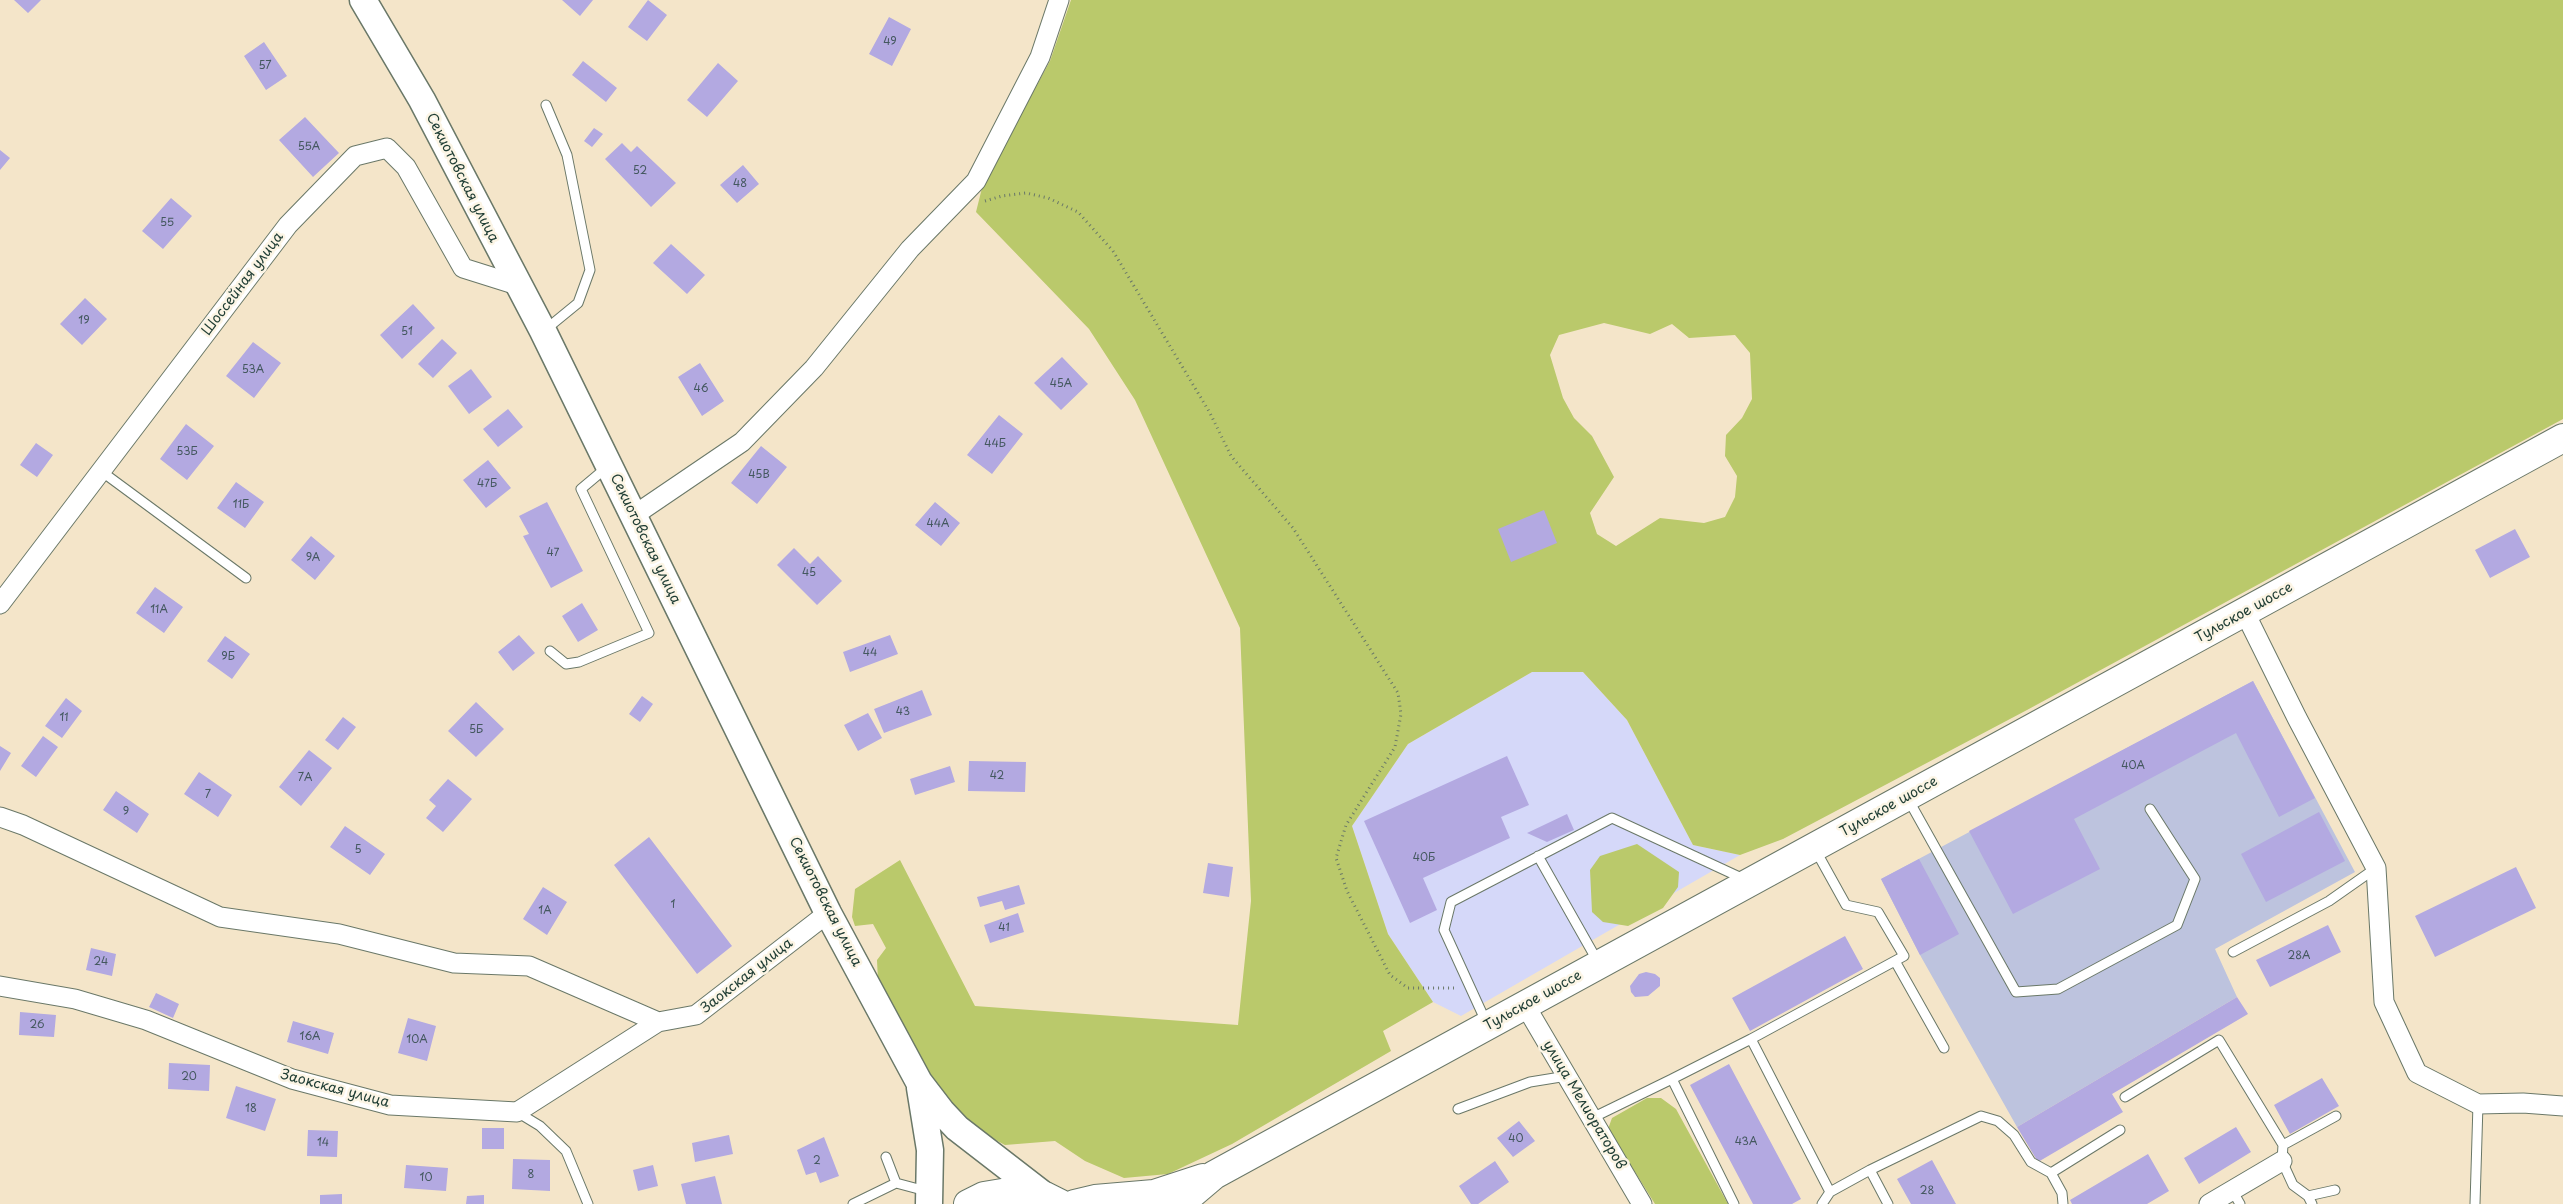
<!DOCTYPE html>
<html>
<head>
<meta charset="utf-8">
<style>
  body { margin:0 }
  canvas { display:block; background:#f4e5c9 }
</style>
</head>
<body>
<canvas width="2563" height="1204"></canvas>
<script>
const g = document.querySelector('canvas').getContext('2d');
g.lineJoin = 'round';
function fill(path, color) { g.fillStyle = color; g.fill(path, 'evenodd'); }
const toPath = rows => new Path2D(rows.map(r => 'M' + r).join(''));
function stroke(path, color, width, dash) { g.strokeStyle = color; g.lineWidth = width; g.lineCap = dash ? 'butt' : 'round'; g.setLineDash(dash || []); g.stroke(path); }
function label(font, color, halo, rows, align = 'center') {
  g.font = font + ' "Playpen Sans",sans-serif'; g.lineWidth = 5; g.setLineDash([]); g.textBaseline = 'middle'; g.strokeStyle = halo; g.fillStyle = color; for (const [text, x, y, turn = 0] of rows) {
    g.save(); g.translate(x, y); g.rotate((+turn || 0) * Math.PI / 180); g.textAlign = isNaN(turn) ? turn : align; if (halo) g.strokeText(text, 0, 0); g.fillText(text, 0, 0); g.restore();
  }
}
const built = toPath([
  [1532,672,1583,672,1627,720,1693,845,1740,855,1461,1016,1433,1002,1388,934,1352,826,1408,744]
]);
const industrial = toPath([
  [2253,681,2355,872,2215,949,2237,997,2017,1127,1920,955,1881,879]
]);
const green = toPath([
  [1071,0,2563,0,2563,419,2027,710,1783,839,1740,855,1693,845,1627,720,1583,672,1532,672,1408,744,1352,826,1388,934,1433,1002,1383,1031,1391,1051,1232,1144,1168,1174,1124,1178,1085,1161,1055,1141,1005,1145,973,1128,908,1051,878,981,877,960,886,948,873,924,855,926,852,917,855,889,900,860,975,1006,1238,1025,1251,901,1240,628,1135,400,1089,329,976,212,983,184,1050,61],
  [1604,323,1650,334,1672,324,1689,338,1735,335,1750,353,1752,399,1742,418,1726,435,1725,456,1737,476,1735,497,1725,517,1704,523,1660,518,1616,546,1597,534,1590,513,1614,477,1592,436,1574,418,1563,398,1550,355,1559,335],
  [1637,844,1679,872,1678,887,1663,908,1628,926,1603,922,1592,912,1590,870,1600,856],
  [1647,1098,1661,1098,1676,1109,1728,1204,1655,1204,1608,1129,1612,1118]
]);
const building = toPath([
  [14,0,41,0,28,13],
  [562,0,593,0,580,16],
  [648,0,667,15,647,41,628,27],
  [889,17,911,29,892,66,869,54],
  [264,42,287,76,266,90,244,56],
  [583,61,617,88,606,102,572,75],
  [718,63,738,81,707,117,687,100],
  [305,117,339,153,313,177,279,140],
  [594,128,603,134,592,147,584,141],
  [622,143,631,152,637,146,676,183,651,207,605,159],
  [0,150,10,158,0,170],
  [743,165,759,184,737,203,720,185],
  [171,198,192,216,163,249,142,231],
  [671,244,705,275,687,294,653,263],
  [85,298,107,319,82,345,60,324],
  [413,304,435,328,402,359,380,335],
  [442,339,457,353,433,378,418,364],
  [253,342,281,363,254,398,226,376],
  [1062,357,1088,384,1061,410,1034,383],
  [700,363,724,401,702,416,678,377],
  [471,369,492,397,469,414,448,386],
  [508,409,523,427,498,447,483,429],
  [999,415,1023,434,992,474,967,455],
  [186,424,214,446,187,480,160,459],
  [36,443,53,455,37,477,20,465],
  [761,446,787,467,757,504,731,483],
  [488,460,511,488,486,508,463,480],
  [236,482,264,502,245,528,217,508],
  [547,502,583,571,551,588,523,536,529,534,519,516],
  [935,502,960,523,941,546,915,525],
  [1544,510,1557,543,1511,562,1498,529],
  [2515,529,2530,557,2490,578,2475,550],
  [311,536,335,556,315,580,291,560],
  [794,548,810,564,818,556,842,581,817,605,777,565],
  [155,587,183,607,164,633,136,613],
  [582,603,598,630,578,642,562,616],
  [519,635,535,653,513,671,498,652],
  [890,635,898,654,850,672,843,652],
  [225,636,250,654,232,679,207,661],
  [2253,681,2315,798,2279,817,2236,733,2074,819,2100,869,2013,914,1969,831],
  [922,690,932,715,884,733,874,709],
  [642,696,653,704,640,722,629,714],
  [66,698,82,711,62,738,45,726],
  [476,702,504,729,476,757,448,731],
  [868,713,882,738,858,751,844,725],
  [343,717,356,727,338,750,325,740],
  [43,736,58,747,36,777,21,766],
  [0,746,11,753,0,771],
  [309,750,332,768,301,806,279,787],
  [1507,756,1529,805,1501,817,1510,838,1423,878,1437,910,1410,923,1364,821],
  [969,761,1026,762,1025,792,968,791],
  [950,766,955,782,915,795,910,779],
  [199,772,232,795,218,817,184,794],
  [448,779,472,799,443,832,426,818,436,806,429,800],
  [116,791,149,814,137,833,103,810],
  [2319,812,2345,861,2266,902,2241,854],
  [1567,814,1574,830,1547,842,1527,833],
  [345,826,385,854,370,875,330,847],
  [649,837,732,946,697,974,614,865],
  [1919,859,1959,934,1920,955,1881,879],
  [1208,863,1233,867,1229,897,1203,893],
  [2516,867,2536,908,2435,957,2415,916],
  [1019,885,1025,904,1005,910,1002,901,980,907,977,897],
  [543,887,567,902,547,935,523,919],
  [1018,913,1024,932,990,943,984,925],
  [2328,925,2341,952,2270,987,2256,960],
  [1845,936,1863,969,1750,1031,1732,998],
  [91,948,116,954,112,976,86,970],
  [1646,972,1655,974,1660,978,1660,986,1648,996,1635,997,1631,992,1630,986,1639,974],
  [156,993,179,1004,173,1018,149,1007],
  [2237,997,2248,1014,2112,1094,2123,1112,2038,1162,2017,1127],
  [20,1012,56,1015,54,1037,19,1035],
  [408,1018,436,1026,427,1061,398,1053],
  [293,1021,334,1033,328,1054,287,1042],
  [169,1063,210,1065,209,1091,168,1089],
  [1729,1064,1801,1199,1792,1204,1753,1204,1690,1085],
  [2322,1078,2339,1106,2290,1134,2274,1105],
  [236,1086,276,1099,265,1131,226,1118],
  [1519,1121,1535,1141,1513,1157,1497,1138],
  [2236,1127,2251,1152,2199,1184,2184,1158],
  [482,1128,504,1128,504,1149,482,1149],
  [308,1130,338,1131,337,1157,307,1156],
  [729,1135,733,1154,695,1162,692,1143],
  [824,1137,839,1176,820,1183,816,1172,806,1175,797,1150],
  [2148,1154,2169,1191,2147,1204,2072,1204,2070,1200],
  [513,1159,550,1160,550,1191,512,1189],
  [1932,1160,1956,1204,1911,1204,1897,1179],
  [1495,1161,1509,1182,1478,1204,1471,1204,1459,1186],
  [406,1165,448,1168,446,1191,404,1188],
  [653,1165,658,1186,638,1191,633,1170],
  [715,1176,722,1204,686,1204,681,1184],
  [342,1194,342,1204,320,1204,320,1195],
  [484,1195,484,1204,466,1204,467,1196]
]);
const path = toPath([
  [985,201,1002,196,1026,193,1048,198,1078,212,1113,251,1210,413,1231,456,1293,528,1398,693,1401,714,1395,747,1346,825,1336,858,1347,891,1390,975,1408,988,1454,988]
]);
const lane = toPath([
  [545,330,578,303,590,270,567,155,546,105],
  [101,471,246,578],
  [550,651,566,664,579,662,649,633,581,489,606,468],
  [1908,799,2016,992,2058,989,2177,925,2195,879,2150,809],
  [1538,856,1598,962],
  [2233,952,2329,901,2376,868],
  [1895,961,1944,1048],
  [1487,1024,1444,930,1451,902,1612,818,1746,880],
  [1751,1039,1904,956,1878,912,1846,905,1816,851],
  [1672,1079,1751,1039,1830,1192,1822,1204],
  [2125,1097,2219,1040,2283,1145,2282,1161,2293,1185,2308,1196,2312,1204],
  [1458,1109,1530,1082,1567,1076],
  [517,1112,540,1126,566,1151,588,1204],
  [1592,1118,1672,1079,1734,1204],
  [2283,1145,2336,1116],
  [886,1157,896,1183],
  [1870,1170,1888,1204],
  [2051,1173,2062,1193,2063,1204],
  [2232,1190,2240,1204],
  [1830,1192,1870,1170,1981,1116,1998,1121,2014,1135,2031,1162,2051,1173,2120,1130],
  [2308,1196,2335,1190],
  [853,1204,896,1183,926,1191],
  [2475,1204,2478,1104]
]);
const street = toPath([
  [633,516,742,442,814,368,910,249,976,181,1040,57,1059,0],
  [0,604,288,225,355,156,387,148,406,167,463,268,517,285],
  [2245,613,2297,718,2376,868,2384,1002,2417,1073,2478,1104,2523,1103,2563,1106],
  [0,817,23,825,220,917,339,934,454,963,529,966,658,1022,696,1015,828,913],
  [0,986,75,999,146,1020,292,1079,390,1105,517,1112,658,1022],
  [1525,1005,1642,1204],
  [2209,1204,2282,1161]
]);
const secondary = toPath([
  [363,0,422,100,543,331,828,913,919,1082,942,1112,957,1128,1045,1196],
  [920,1088,930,1150,929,1204]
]);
const primary = toPath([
  [968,1204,984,1196,1014,1191,1045,1196,1061,1204],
  [1074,1204,1095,1199,1154,1194,1203,1178],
  [1180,1204,1214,1175,2563,438]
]);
const numberNames = [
  ["49",890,42],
  ["57",265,66],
  ["55А",309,147],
  ["52",640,171],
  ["48",740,184],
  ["55",167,223],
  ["19",84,321],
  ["51",407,332],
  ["53А",253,370],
  ["45А",1061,384],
  ["46",701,389],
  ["44Б",995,444],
  ["53Б",187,452],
  ["45В",759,475],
  ["47Б",487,484],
  ["11Б",241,505],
  ["44А",938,524],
  ["47",553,553],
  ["9А",313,558],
  ["45",809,573],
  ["11А",159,610],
  ["44",870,653],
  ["9Б",228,657],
  ["43",903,712],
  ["11",64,718],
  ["5Б",476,730],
  ["40А",2133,766],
  ["42",997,776],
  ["7А",305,778],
  ["7",208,795],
  ["9",126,812],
  ["5",358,850],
  ["40Б",1424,858],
  ["1",673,905],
  ["1А",545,911],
  ["41",1004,928],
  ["28А",2299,956],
  ["24",101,962],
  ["26",37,1025],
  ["16А",310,1037],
  ["10А",417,1040],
  ["20",189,1077],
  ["18",251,1109],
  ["40",1516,1139],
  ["43А",1746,1142],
  ["14",323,1143],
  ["2",817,1161],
  ["8",531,1175],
  ["10",426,1178],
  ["28",1927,1191]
];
const streetNames = [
  ["Секиотовская улица",462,178,63],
  ["Шоссейная улица",243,284,-53],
  ["Секиотовская улица",645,539,64],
  ["Тульское шоссе",2244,613,-29],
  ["Тульское шоссе",1889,807,-29],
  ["Секиотовская улица",825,902,63],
  ["Заокская улица",747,976,-38],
  ["Тульское шоссе",1533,1001,-29],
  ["Заокская улица",335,1089,15],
  ["улица Мелиораторов",1584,1105,59]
];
fill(built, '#d5d8f9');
fill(industrial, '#bdc3de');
fill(green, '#bac96b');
fill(building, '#b3a9e1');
stroke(lane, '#6a7868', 11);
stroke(street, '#6a7868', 21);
stroke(secondary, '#6a7868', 29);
stroke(primary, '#6a7868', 30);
stroke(path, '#6a7868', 3, [1, 4]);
stroke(lane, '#fff', 9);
stroke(street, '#fff', 19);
stroke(secondary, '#fff', 26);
stroke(primary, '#fff', 28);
label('11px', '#44585f', null, numberNames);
label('14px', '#1f3d34', '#fcf5e5', streetNames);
</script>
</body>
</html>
